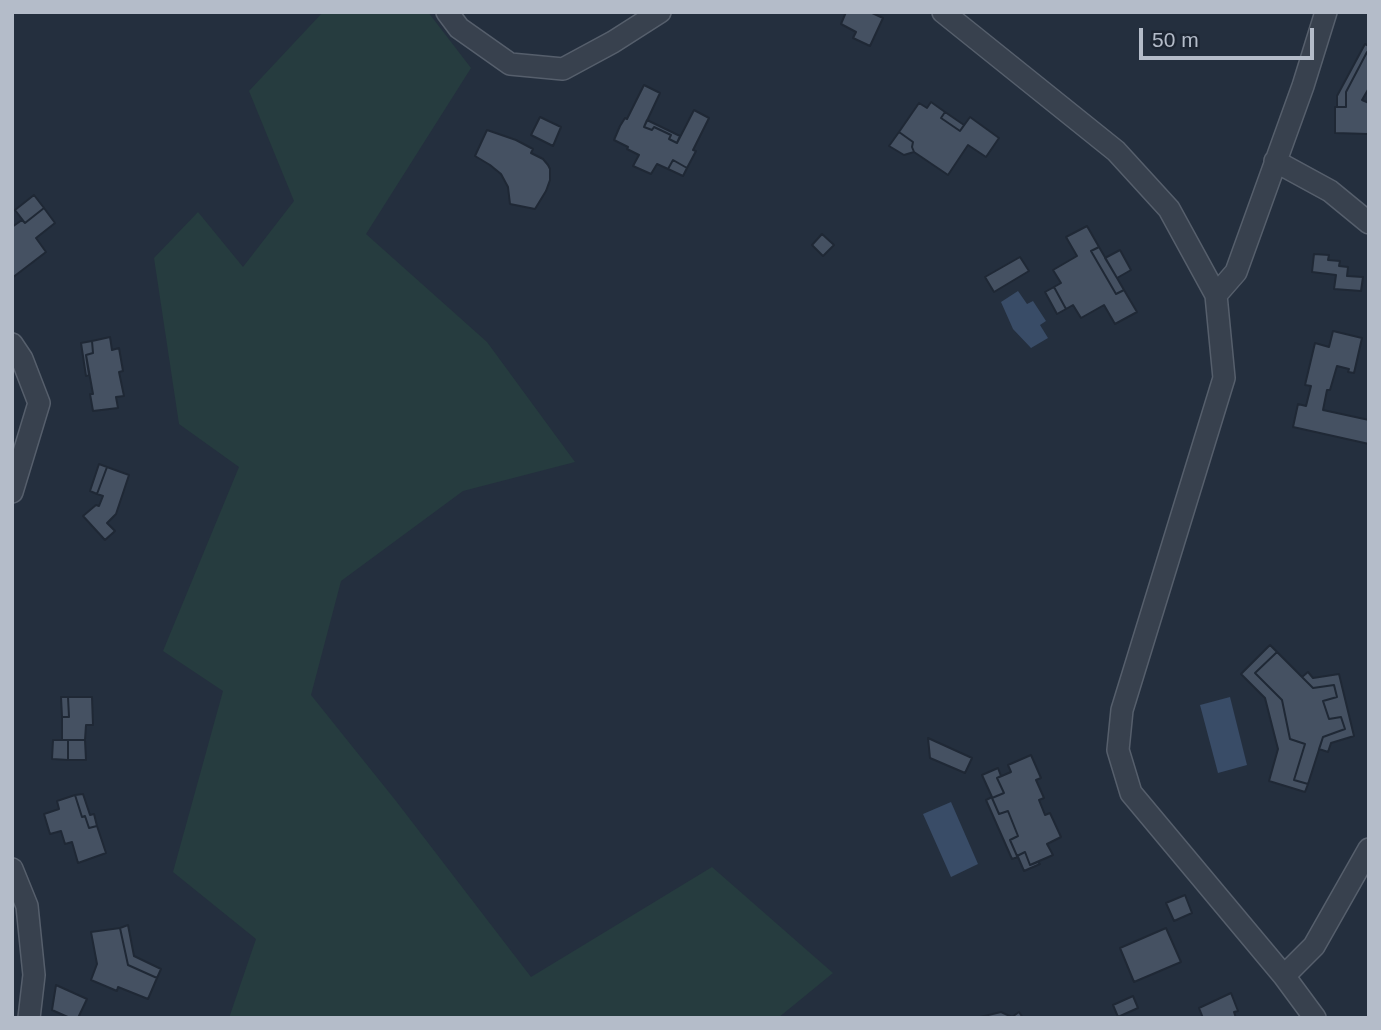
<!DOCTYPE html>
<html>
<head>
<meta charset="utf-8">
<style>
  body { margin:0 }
  #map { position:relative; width:1381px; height:1030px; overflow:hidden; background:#242f3e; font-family:Arial,sans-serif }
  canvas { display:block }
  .frame { position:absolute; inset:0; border:14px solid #b4bcc9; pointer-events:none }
  .scale { position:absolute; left:1139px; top:28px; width:175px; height:32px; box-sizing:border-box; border:4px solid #b4bcc9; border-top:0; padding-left:9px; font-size:21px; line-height:24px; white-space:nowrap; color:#b4bcc9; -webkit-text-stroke:5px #1d2633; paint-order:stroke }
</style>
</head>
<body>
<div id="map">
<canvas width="1381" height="1030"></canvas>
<div class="frame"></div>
<div class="scale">50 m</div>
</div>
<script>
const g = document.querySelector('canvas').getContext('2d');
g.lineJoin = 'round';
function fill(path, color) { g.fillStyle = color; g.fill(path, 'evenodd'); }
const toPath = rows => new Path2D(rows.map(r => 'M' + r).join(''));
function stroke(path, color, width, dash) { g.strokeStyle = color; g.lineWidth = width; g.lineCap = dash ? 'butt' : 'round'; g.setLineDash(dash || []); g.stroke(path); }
const green = toPath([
  [323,12,428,12,471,68,366,234,487,342,575,462,463,491,341,581,311,695,396,801,531,977,712,867,833,973,778,1018,229,1018,256,939,173,872,223,691,163,651,239,467,179,424,154,258,198,212,243,267,294,201,249,91]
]);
const water = toPath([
  [1018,291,1027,304,1033,301,1046,321,1040,325,1048,338,1031,348,1013,329,1001,302],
  [1230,697,1247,765,1218,773,1200,705],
  [951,802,978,864,951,877,923,814]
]);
const building = toPath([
  [846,12,870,12,883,18,870,46,853,38,856,32,841,24,846,12],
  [1365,44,1369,46,1369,53,1367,52,1346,92,1346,107,1337,107,1337,96,1365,44],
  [1367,52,1369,53,1369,88,1362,100,1369,103,1368,134,1335,133,1335,107,1346,107,1346,92,1367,52],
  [644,85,660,93,644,127,652,130,654,127,671,135,669,139,677,143,694,110,709,118,693,150,696,151,687,168,673,160,668,169,657,164,651,174,633,166,639,155,627,149,628,147,614,140,620,126,625,118,627,119,644,85],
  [931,102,945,112,941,118,960,131,970,117,999,138,986,157,968,145,948,175,914,152,912,147,913,142,899,132,919,103,927,108,931,102],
  [945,112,964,125,960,131,941,118,945,112],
  [540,117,561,127,553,146,531,135,540,117],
  [647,120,680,136,677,143,669,139,671,135,654,127,652,130,644,127,647,120],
  [487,130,516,140,533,149,531,153,543,159,548,165,550,169,550,180,546,191,535,209,510,204,508,187,501,174,490,165,475,156,487,130],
  [899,132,913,142,912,147,914,152,904,155,889,146,899,132],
  [673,160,687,168,683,176,668,169,673,160],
  [34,195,44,208,25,223,15,210,34,195],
  [44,208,55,223,36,238,46,252,12,278,12,227,22,220,25,223,44,208],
  [1087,226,1099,247,1091,251,1116,294,1124,290,1137,312,1115,324,1104,305,1081,318,1073,305,1066,309,1054,287,1061,283,1053,270,1077,256,1066,237,1087,226],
  [822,234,834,245,823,256,812,245,822,234],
  [1099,247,1124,290,1116,294,1091,251,1099,247],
  [1120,250,1131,270,1117,278,1105,258,1120,250],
  [1314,254,1329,255,1328,260,1340,261,1339,266,1348,267,1347,276,1363,277,1361,291,1334,289,1336,275,1312,272,1314,254],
  [1020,257,1029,271,994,292,985,277,1020,257],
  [1054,287,1066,309,1057,314,1045,292,1054,287],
  [1333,331,1362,338,1354,373,1348,372,1349,369,1337,366,1330,390,1327,390,1323,410,1369,420,1369,444,1293,427,1298,404,1306,406,1311,386,1305,385,1315,343,1329,347,1333,331],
  [110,337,112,350,119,348,123,371,119,372,124,396,116,397,118,408,93,411,90,394,93,394,86,355,93,353,92,341,110,337],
  [92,341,93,353,86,355,89,375,86,376,81,343,92,341],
  [99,464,107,467,97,494,90,491,99,464],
  [107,467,129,475,116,514,107,523,115,531,105,540,83,516,96,505,99,506,103,496,97,494,107,467],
  [1270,645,1277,652,1255,673,1282,700,1290,739,1305,744,1294,780,1308,784,1305,792,1269,781,1278,749,1265,698,1241,674,1270,645],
  [1277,652,1313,688,1334,685,1337,697,1323,701,1329,719,1341,717,1345,729,1323,737,1308,784,1294,780,1305,744,1290,739,1282,700,1255,673,1277,652],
  [1308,672,1313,678,1339,674,1354,736,1331,743,1328,752,1319,749,1323,737,1345,729,1341,717,1329,719,1323,701,1337,697,1334,685,1313,688,1302,677,1308,672],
  [61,697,68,697,69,717,62,717,61,697],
  [68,697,92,697,93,725,86,725,85,740,62,740,62,717,69,717,68,697],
  [928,738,972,758,965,773,930,758,928,738],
  [53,740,68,740,68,760,52,759,53,740],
  [68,740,85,740,86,760,68,760,68,740],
  [1031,755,1041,778,1036,780,1044,798,1039,800,1045,815,1050,813,1061,837,1047,844,1053,855,1030,865,1025,852,1017,856,1010,840,1018,836,1008,811,999,814,992,798,1004,793,997,778,1011,772,1008,765,1031,755],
  [998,768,1001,776,997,778,1004,793,992,798,999,814,1008,811,1018,836,1010,840,1017,856,1025,852,1030,865,1038,862,1040,864,1024,871,1018,857,1012,859,986,800,992,797,982,775,998,768],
  [83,794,90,815,94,814,97,826,89,828,85,816,82,817,75,795,83,794],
  [75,795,82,817,85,816,89,828,97,826,106,853,78,863,72,842,65,844,61,831,50,834,44,814,59,809,57,801,75,795],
  [1185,895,1192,913,1174,921,1166,903,1185,895],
  [128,925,134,956,161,969,157,978,128,965,120,928,128,925],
  [120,928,128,965,157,978,148,999,118,987,117,991,91,980,97,964,91,932,120,928],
  [1166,928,1181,962,1134,982,1120,948,1166,928],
  [56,985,87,999,78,1018,70,1018,52,1010,56,985],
  [1231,993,1238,1011,1234,1012,1236,1018,1203,1018,1199,1008,1231,993],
  [1133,996,1138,1008,1118,1017,1113,1005,1133,996],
  [1001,1012,1012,1017,1019,1012,1023,1018,976,1018,1001,1012]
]);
const street = toPath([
  [447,12,459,28,510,64,563,69,613,42,660,12],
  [943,12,1116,151,1169,209,1216,295,1224,378,1122,710,1118,750,1131,793,1284,976,1315,1018],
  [1275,161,1330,191,1369,223],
  [1216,295,1236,272,1303,86,1326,12],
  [12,344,22,359,39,403,12,492],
  [12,869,27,906,34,975,29,1018],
  [1284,976,1314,946,1369,849]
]);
fill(green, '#263c3f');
fill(water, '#394c67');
fill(building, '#455162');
stroke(building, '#1f2835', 2);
stroke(street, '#565f6c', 24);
stroke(street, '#38414e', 21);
</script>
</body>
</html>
